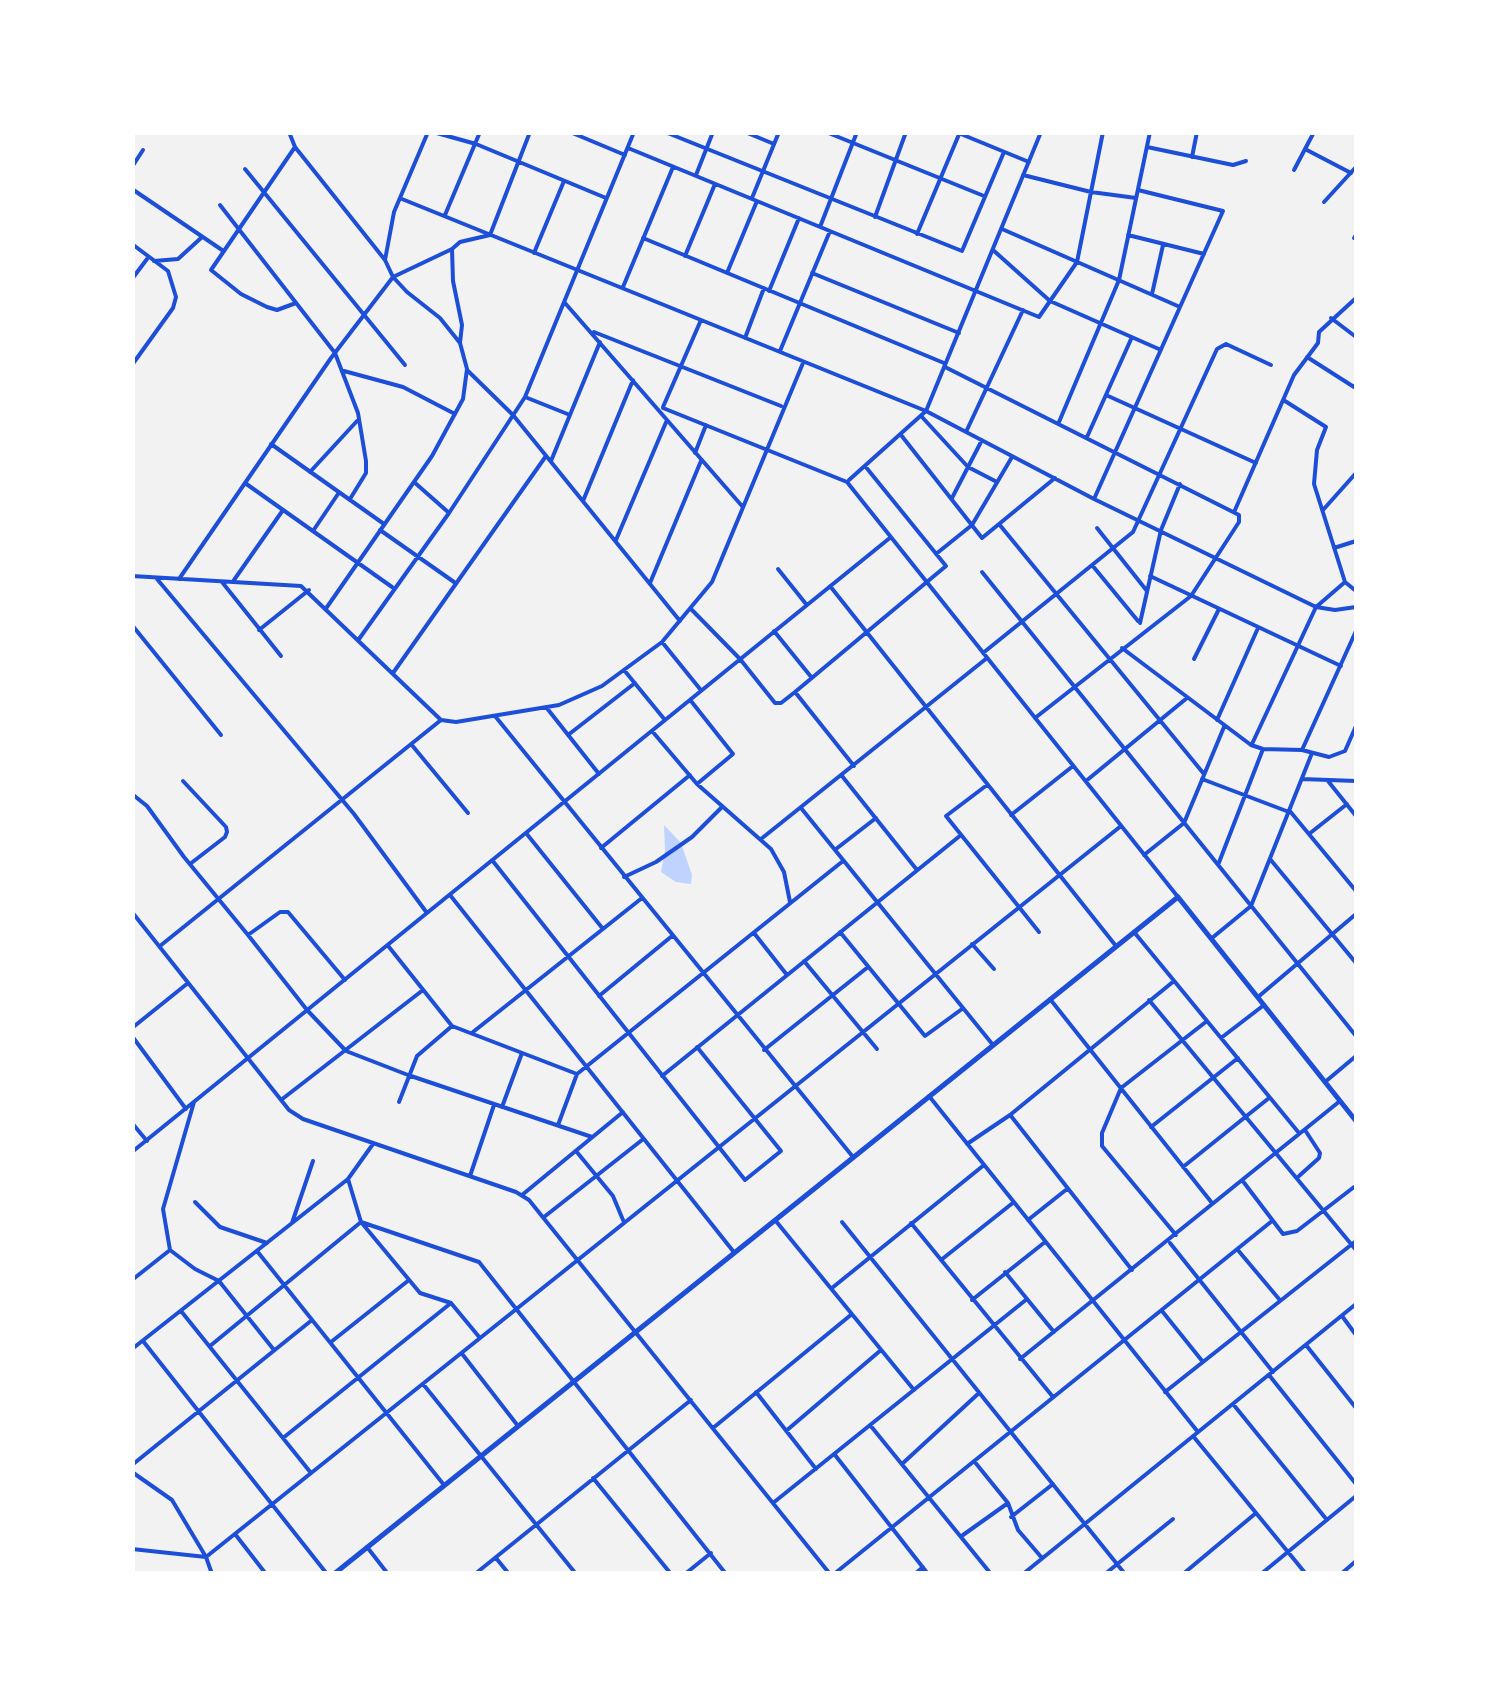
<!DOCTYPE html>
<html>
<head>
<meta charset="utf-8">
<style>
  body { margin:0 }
  #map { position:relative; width:1489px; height:1706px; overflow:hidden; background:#f2f2f2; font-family:Figtree,sans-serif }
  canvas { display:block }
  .frame { position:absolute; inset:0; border:135px solid #fff; pointer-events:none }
</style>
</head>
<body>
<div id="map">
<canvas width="1489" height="1706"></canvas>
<div class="frame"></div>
</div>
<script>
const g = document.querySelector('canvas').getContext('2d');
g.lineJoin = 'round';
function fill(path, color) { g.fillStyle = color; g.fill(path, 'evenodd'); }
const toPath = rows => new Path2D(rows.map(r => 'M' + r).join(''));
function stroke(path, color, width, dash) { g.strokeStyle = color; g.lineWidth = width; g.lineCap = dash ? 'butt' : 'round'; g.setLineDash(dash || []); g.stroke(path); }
const water = toPath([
  [664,825,681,843,692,875,691,884,676,882,661,872,665,851]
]);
const minor = toPath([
  [289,132,295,147,385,260,393,277,407,292,440,318,460,343],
  [433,132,476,144,606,198],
  [570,132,625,155],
  [665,132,962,251,1004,152],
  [745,132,774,144],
  [826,132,984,196],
  [956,132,1029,162],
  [295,147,211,270,241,294,267,307,277,310,296,303],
  [1147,147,1233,165,1246,161],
  [628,148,1039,317,1077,262,1103,132],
  [1305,149,1351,173],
  [1192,157,1197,132],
  [132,167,143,150],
  [245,169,405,365],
  [1294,170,1314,132],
  [696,175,713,132],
  [1023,175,1091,192,1136,198],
  [132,189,222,250],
  [752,198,779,132],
  [402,199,926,411,1094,499,1316,607,1335,610,1356,607],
  [1324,202,1356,167],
  [220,205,335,353,358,413,366,461,366,473,350,499],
  [445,215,480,132],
  [875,217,906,132],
  [820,227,857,132],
  [1002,229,1180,307],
  [917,234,960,132],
  [1128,235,1204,254],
  [643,238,944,363],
  [1354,238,1356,235],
  [132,244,168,271,176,297,173,308,132,365],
  [993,250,1050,301,1161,350],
  [534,253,564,181],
  [685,256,715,184],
  [385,260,394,212,428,132],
  [154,261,178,259,201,238],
  [727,273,757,201],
  [812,273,959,333],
  [132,279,147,259],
  [623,287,673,167],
  [769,291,799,218],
  [1152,294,1163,245],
  [565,303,742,506],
  [1331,318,1356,337],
  [594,332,781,406],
  [745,338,764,288],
  [780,351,830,231],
  [1307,357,1354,387,1356,385],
  [945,367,1239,515,1239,522,1191,596,1035,718],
  [467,370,513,415,680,621],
  [344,371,403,387,455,414],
  [1106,395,1256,463],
  [525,397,570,415],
  [1285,401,1326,427,1317,450,1314,484,1345,582,1356,591],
  [663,407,701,320],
  [663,408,847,482,1178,897],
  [922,417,968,467,997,482],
  [1059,422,1119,280,1150,132],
  [966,432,1023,310],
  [901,435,982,538,1055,478],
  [1087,437,1132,337],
  [271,444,384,524],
  [695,453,706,425],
  [551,461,600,342],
  [310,472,357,421],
  [849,480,926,411,1041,132],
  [414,482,448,512],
  [245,483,392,587],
  [952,498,982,440],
  [1094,499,1223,211,1138,190],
  [583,501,633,380],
  [1235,510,1294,375,1318,343,1319,332,1356,298],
  [1323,510,1356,473],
  [999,524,1204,774],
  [1097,528,1147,591],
  [380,530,454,582],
  [313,531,338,494],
  [616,540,667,420],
  [1334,548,1356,541],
  [936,554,972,525,1012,457],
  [1092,565,1138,621],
  [778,569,806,604],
  [982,572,1356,1036],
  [132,576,301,586,441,720,456,722,559,705,602,686,662,642,712,582,803,363],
  [1150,576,1341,666],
  [157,579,354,814,427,913],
  [179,579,331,358,393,277,452,249],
  [234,580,283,510],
  [222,582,281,656],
  [650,583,701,461],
  [830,586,1116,946],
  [327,607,432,456,463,399,467,369,460,343,462,325,453,281,452,249,460,242,490,235,530,132],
  [692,610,740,659,775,703,781,703,795,692,946,566,865,466],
  [1140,623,1161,530,1180,484],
  [132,625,221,735],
  [259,630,309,590],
  [774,631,812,678],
  [359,639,449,513,525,397,634,132],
  [662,642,700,689],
  [1122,648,1251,745,1263,749,1302,750,1329,757,1345,751,1356,726],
  [983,653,1133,532,1217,349,1226,344,1271,365],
  [1194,659,1219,609],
  [624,670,665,720],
  [393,673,546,456],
  [795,692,854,766],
  [691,701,733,754,697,784],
  [546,707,599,774],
  [495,716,853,1157],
  [1217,720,1258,628],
  [652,731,697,784,771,849,784,872,790,902],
  [568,735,635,683],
  [411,744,468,813],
  [1252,744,1316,607,1345,582],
  [1302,750,1356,631],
  [842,776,917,870],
  [1202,779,1289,812],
  [1302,779,1356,781],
  [183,781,226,827,227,832,225,837,190,864],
  [1086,781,1187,698],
  [1328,781,1356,816],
  [987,785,946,816,1039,932],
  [132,794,147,806,184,857,248,935,280,912,288,912,345,980],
  [801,808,993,1045],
  [1289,810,1356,891],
  [1011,815,1073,766],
  [526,833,603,929],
  [1309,834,1347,804],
  [761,839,987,658],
  [601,848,690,775],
  [836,849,876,818],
  [1144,855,1184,823,1224,727],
  [1270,859,1356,963],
  [492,860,745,1180,781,1151,697,1047],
  [1218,865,1263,749],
  [624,877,656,862,692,837,721,808],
  [450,895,733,1251],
  [132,912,289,1110,303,1119,516,1192,529,1200,830,1574],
  [840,932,925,1036,962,1009],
  [1134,932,1299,1133],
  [754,933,787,975],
  [248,935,307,1010,346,1051,408,1075,592,1137],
  [1212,938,1251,906,1312,753],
  [972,944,994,969],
  [160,946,441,720],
  [389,947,452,1026,577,1074],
  [804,961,877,1049],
  [599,996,672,936],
  [1258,997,1356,914],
  [1050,999,1212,1203],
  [1149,1000,1356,1250],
  [132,1028,188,983],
  [473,1032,642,898],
  [132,1036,186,1109],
  [1221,1038,1264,1005],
  [764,1050,868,967],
  [662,1076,961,835],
  [1325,1082,1356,1056],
  [929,1096,1198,1432],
  [281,1100,423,990],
  [194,1102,163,1209,170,1250,195,1269,219,1281,274,1350],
  [399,1102,417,1056,452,1026],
  [502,1107,522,1053],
  [1011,1116,1132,1270],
  [132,1123,147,1141],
  [558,1125,577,1074,843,861],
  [1151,1127,1238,1058],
  [967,1144,1010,1115,1174,981],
  [576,1151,613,1196,623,1220],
  [132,1152,891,537],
  [1183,1167,1269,1098],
  [470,1176,494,1105],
  [1299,1176,1319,1158,1320,1153,1305,1130],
  [1242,1180,1283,1234,1297,1231,1354,1187],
  [522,1195,623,1112],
  [195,1202,220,1227,267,1243],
  [544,1217,642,1140],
  [775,1220,914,1390],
  [1028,1220,1067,1189],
  [361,1222,479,1262,726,1574],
  [842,1222,1125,1574],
  [292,1223,313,1161],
  [911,1223,1053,1397],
  [1176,1235,1102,1146,1102,1133,1121,1088,1207,1021],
  [1170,1243,1273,1372],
  [1237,1249,1279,1299],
  [257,1251,444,1485],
  [941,1260,1014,1202],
  [1005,1272,1054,1332],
  [132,1280,170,1250],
  [832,1288,984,1165],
  [972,1300,1045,1242],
  [451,1303,480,1338],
  [181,1311,311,1473],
  [1162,1311,1203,1362],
  [1342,1316,1356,1335],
  [143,1341,327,1574],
  [331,1342,409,1280],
  [1306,1345,1356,1408],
  [210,1346,361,1222],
  [132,1349,348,1179,373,1144],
  [463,1355,518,1426],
  [1020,1359,1340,1101],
  [1269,1375,1356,1484],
  [423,1384,576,1574],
  [756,1392,816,1469],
  [1165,1392,1356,1241],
  [1233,1404,1327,1520],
  [870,1425,991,1574],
  [713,1428,852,1314],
  [786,1431,881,1350],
  [1193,1436,1306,1574],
  [283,1438,451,1303,420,1293,361,1222,348,1179],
  [835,1455,928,1574],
  [974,1461,1008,1503,1018,1530,1042,1558],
  [902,1464,979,1393],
  [132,1465,312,1320],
  [132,1472,172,1500,206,1557,212,1574],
  [593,1478,671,1574],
  [773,1503,1027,1299],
  [1011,1517,1053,1484],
  [235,1534,266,1574],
  [963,1535,1008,1503],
  [367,1547,388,1574],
  [132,1549,206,1557,1121,826],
  [496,1558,509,1574],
  [475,1574,691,1400],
  [685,1574,711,1553],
  [834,1574,1272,1221],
  [915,1574,923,1567],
  [1023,1574,1356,1304],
  [1105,1574,1173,1519],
  [1183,1574,1256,1513],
  [1261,1574,1356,1496],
  [1341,1574,1356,1561]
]);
const tertiary = toPath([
  [334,1574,1178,897,1356,1121]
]);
fill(water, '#bfd3fe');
stroke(minor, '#1d4ed8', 4);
stroke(tertiary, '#1d4ed8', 5);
</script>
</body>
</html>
